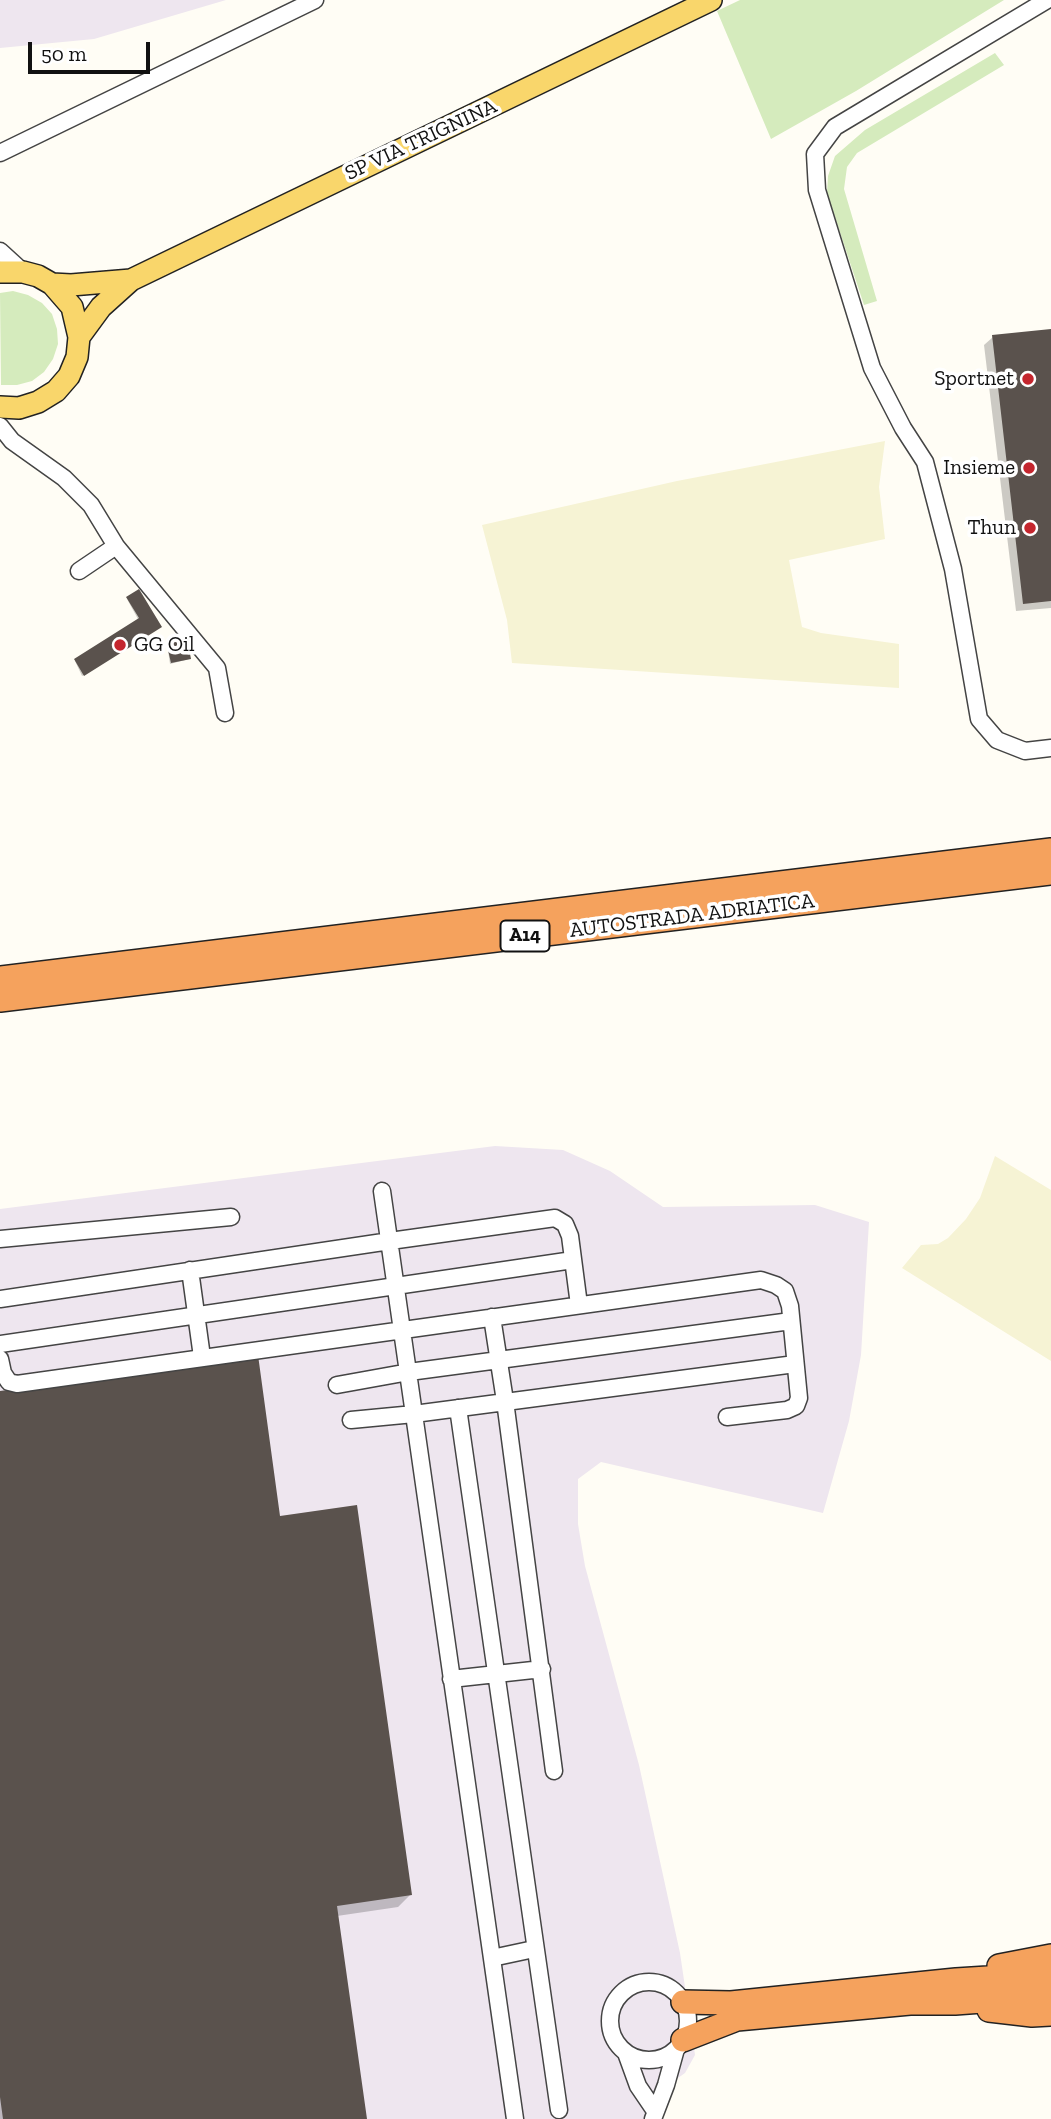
<!DOCTYPE html>
<html>
<head>
<meta charset="utf-8">
<style>
  body { margin:0 }
  #map { position:relative; width:1051px; height:2119px; overflow:hidden; background:#fffdf5; font-family:"Zilla Slab",serif }
  canvas { display:block }
  .scale { position:absolute; left:28px; top:42px; width:122px; height:32px; box-sizing:border-box; border:4px solid #111; border-top:0; padding-left:9px; font-size:21px; line-height:24px; white-space:nowrap; color:#111; -webkit-text-stroke:5px #fff; paint-order:stroke }
</style>
</head>
<body>
<div id="map">
<canvas width="1051" height="2119"></canvas>
<div class="scale">50 m</div>
</div>
<script>
const g = document.querySelector('canvas').getContext('2d');
g.lineJoin = 'round';
function fill(path, color) { g.fillStyle = color; g.fill(path, 'evenodd'); }
const toPath = rows => new Path2D(rows.map(r => 'M' + r).join(''));
function stroke(path, color, width, dash) { g.strokeStyle = color; g.lineWidth = width; g.lineCap = dash ? 'butt' : 'round'; g.setLineDash(dash || []); g.stroke(path); }
function label(font, color, halo, rows, align = 'center') {
  g.font = font + ' "Zilla Slab",serif'; g.lineWidth = 7; g.setLineDash([]); g.textBaseline = 'middle'; g.strokeStyle = halo; g.fillStyle = color; for (const [text, x, y, turn = 0] of rows) {
    g.save(); g.translate(x, y); g.rotate((+turn || 0) * Math.PI / 180); g.textAlign = isNaN(turn) ? turn : align; if (halo) g.strokeText(text, 0, 0); g.fillText(text, 0, 0); g.restore();
  }
}
const industrial = toPath([
  [0,0,226,0,94,39,0,48],
  [495,1146,563,1150,610,1171,663,1207,815,1205,869,1222,861,1355,849,1421,823,1513,601,1462,578,1479,578,1524,585,1566,639,1765,680,1953,695,2055,685,2073,650,2098,644,2119,0,2119,0,1209]
]);
const farmland = toPath([
  [885,441,879,487,885,539,789,560,802,627,821,633,899,644,899,688,512,663,507,620,482,525,677,481],
  [995,1156,1051,1190,1051,1361,902,1268,921,1245,938,1244,948,1238,966,1219,980,1198]
]);
const green = toPath([
  [740,0,1004,0,856,91,771,139,717,11],
  [995,53,1004,65,857,153,847,167,844,189,877,301,864,305,827,193,828,176,835,156,865,130],
  [13,291,28,295,42,303,52,314,57,329,58,344,53,359,44,372,32,381,17,385,1,385,0,293]
]);
const shadow = toPath([
  [1051,330,1051,608,1016,611,984,345,993,337],
  [127,599,159,628,82,676,75,661,139,621],
  [167,643,189,659,170,664],
  [0,1393,410,1895,398,1907,337,1916,366,2119,0,2119]
]);
const building = toPath([
  [1051,329,1051,601,1023,604,992,335],
  [139,589,162,627,84,676,74,659,139,618,126,597],
  [187,638,191,659,171,663,166,641],
  [258,1355,280,1516,357,1505,412,1895,337,1906,367,2119,3,2119,0,2097,0,1391]
]);
const minor = toPath([
  [1047,0,835,127,815,154,817,190,872,368,903,428,925,462,953,569,979,719,997,740,1025,751,1051,748],
  [0,153,315,0],
  [0,251,23,272],
  [0,426,12,441,64,478,91,505,116,546,79,571],
  [116,546,217,668,225,713],
  [382,1191,515,2119],
  [0,1239,231,1217],
  [190,1270,202,1357],
  [0,1299,390,1241,555,1218,565,1224,570,1236,579,1305],
  [492,1317,505,1401,554,1771],
  [0,1344,573,1260],
  [0,1359,3,1373,9,1382,17,1384,761,1280,776,1285,785,1291,790,1306,799,1398,796,1406,787,1410,727,1417],
  [337,1385,409,1372,791,1321],
  [458,1408,559,2110],
  [351,1420,414,1414,795,1364],
  [451,1679,542,1669],
  [492,1958,534,1949],
  '610 2021a39 39 0 1 1 78 0a39 39 0 1 1-78 0Z',
  [626,2053,638,2086,655,2111],
  [653,2119,666,2085,676,2049]
]);
const major = toPath([
  [0,272,23,272,38,276,52,284,72,307,79,337,77,357,69,376,56,391,38,402,19,408,0,407],
  [52,284,71,285,131,280],
  [79,337,101,307,131,280,711,0]
]);
const highway = toPath([
  [0,978,1051,850],
  [0,1000,1051,873],
  [999,1966,1051,1956],
  [683,2002,731,2003,956,1980,1051,1974],
  [989,2010,1032,2015,1051,2014],
  [683,2040,737,2019,910,2003,955,2003,1051,1996]
]);
const markers = [
  [1028,379,7,"#c4262e"],
  [1029,468,7,"#c4262e"],
  [1030,528,7,"#c4262e"],
  [120,645,7,"#c4262e"]
];
const shields = [
  [525,936,49]
];
const shieldNames = [
  ["A14",525,936]
];
const streetNames = [
  ["SP VIA TRIGNINA",421,140,-25],
  ["AUTOSTRADA ADRIATICA",692,916,-7]
];
const poiNames = [
  ["Sportnet",1014,379],
  ["Insieme",1015,468],
  ["Thun",1016,528],
  ["GG Oil",134,645,"left"]
];
fill(industrial, '#eee6ef');
fill(farmland, '#f6f3d4');
fill(green, '#d5ebbd');
fill(shadow, '#0003');
fill(building, '#5a524d');
stroke(minor, '#444', 19);
stroke(major, '#222', 24);
stroke(highway, '#222', 26);
stroke(minor, '#fff', 16);
stroke(major, '#f9d66b', 21);
stroke(highway, '#f5a25d', 23);
for (const [x, y, r, color] of markers) { const dot = new Path2D(); dot.arc(x, y, r, 0, 2 * Math.PI); g.fillStyle = color; g.fill(dot); stroke(dot, '#fff', 2.5); }
for (const [x, y, w] of shields) { const box = new Path2D(); box.roundRect(x - w / 2, y - 15.5, w, 31, 5); g.fillStyle = '#fff'; g.fill(box); stroke(box, '#111', 2); }
label('bold 19px', '#111', null, shieldNames);
label('21px', '#111', '#fff', streetNames);
label('21px', '#111', '#fff', poiNames, 'right');
</script>
</body>
</html>
